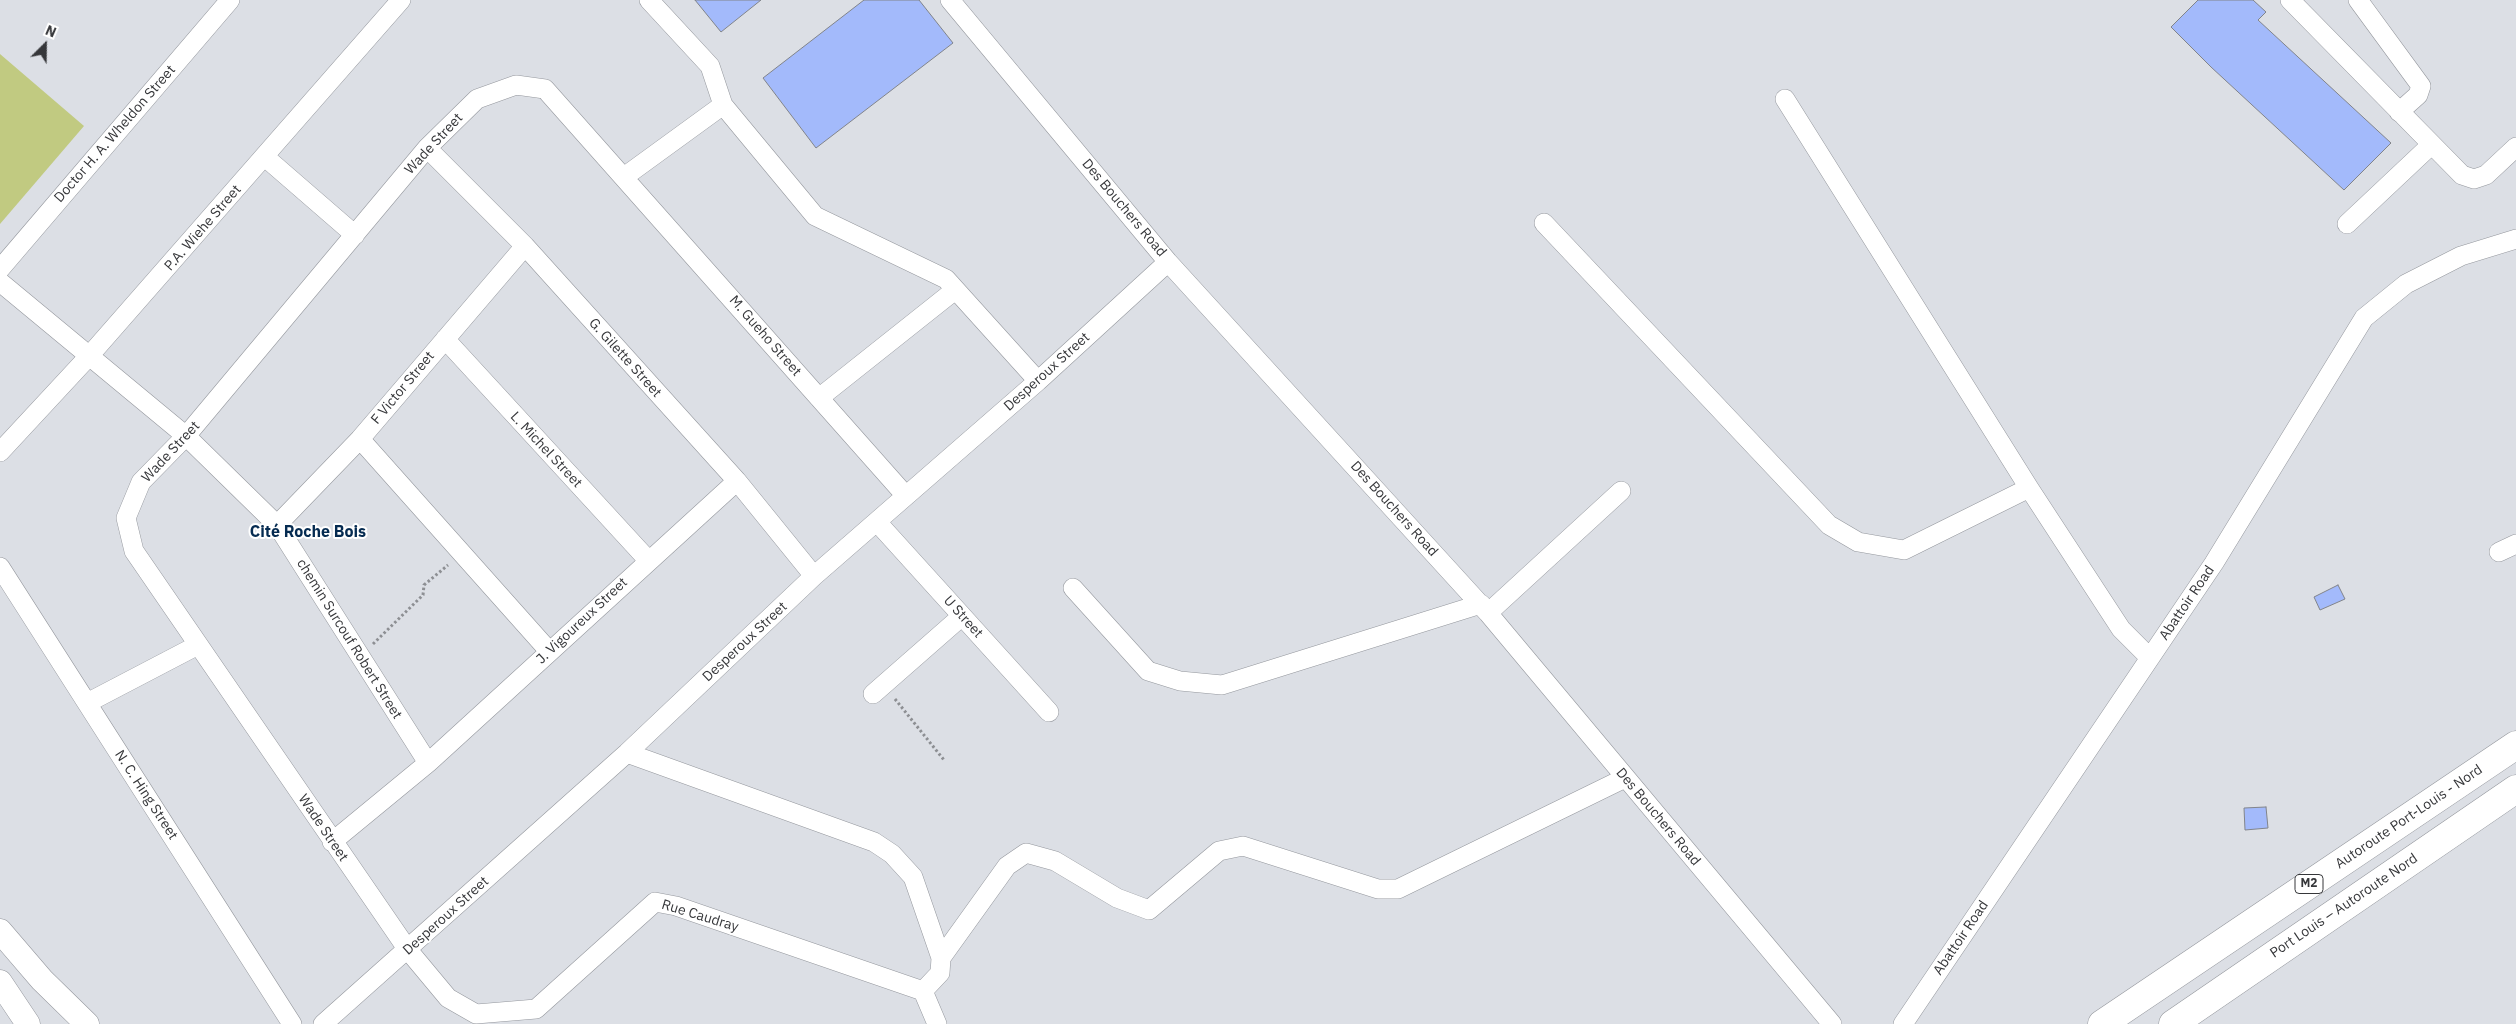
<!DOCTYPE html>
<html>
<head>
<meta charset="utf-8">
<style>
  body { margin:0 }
  #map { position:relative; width:2516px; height:1024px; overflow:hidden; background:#dcdfe5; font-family:"IBM Plex Sans",sans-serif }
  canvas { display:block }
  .north { position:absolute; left:20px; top:20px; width:50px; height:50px; -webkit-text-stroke:4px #fff; paint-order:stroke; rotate:23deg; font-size:14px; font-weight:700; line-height:20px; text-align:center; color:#36373a }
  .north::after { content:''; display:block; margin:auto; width:18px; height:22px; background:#36373a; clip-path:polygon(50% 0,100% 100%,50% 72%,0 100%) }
</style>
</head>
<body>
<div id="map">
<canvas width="2516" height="1024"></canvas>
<div class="north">N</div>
</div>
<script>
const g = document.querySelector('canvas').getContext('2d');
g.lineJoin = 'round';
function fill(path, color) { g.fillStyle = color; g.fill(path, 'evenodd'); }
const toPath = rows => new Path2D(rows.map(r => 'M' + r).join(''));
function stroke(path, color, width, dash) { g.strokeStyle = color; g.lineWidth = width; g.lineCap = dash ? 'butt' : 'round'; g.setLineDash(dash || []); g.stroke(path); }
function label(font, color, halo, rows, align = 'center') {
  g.font = font + ' "IBM Plex Sans",sans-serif'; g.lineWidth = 4; g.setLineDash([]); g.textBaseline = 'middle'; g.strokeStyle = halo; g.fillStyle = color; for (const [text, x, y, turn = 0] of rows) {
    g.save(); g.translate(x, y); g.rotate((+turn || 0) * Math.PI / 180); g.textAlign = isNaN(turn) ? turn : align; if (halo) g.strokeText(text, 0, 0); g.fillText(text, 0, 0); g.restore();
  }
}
const green = toPath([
  [0,54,84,126,0,224]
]);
const building = toPath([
  [695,0,761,0,721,32,695,0],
  [864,0,919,0,953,43,816,148,763,78,864,0],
  [2198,0,2253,0,2266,12,2258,20,2391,143,2344,190,2211,67,2171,27,2198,0],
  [2338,585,2345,599,2320,610,2314,597,2338,585],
  [2266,807,2268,828,2245,830,2244,808,2266,807]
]);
const path = toPath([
  [373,644,423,595,424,585,448,565],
  [895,699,944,760]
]);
const minor = toPath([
  [649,0,710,66,723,105,815,216,946,279,1038,381],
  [950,0,1168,262,1488,613,1832,1024],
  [2290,0,2462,175,2474,179,2486,175,2516,147],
  [2358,0,2421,86,2418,95,2399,112],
  [1785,99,2029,488,2121,629,2150,658],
  [427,148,525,246,737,481,814,576],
  [265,157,355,235],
  [624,177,723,105],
  [1544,223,1829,525,1858,542,1904,550,2029,488],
  [2347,224,2431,145],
  [0,269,230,0],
  [0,282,186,436,277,525,428,763],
  [445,339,648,560],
  [819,398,955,290],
  [360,439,549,651],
  [0,452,90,355,401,0],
  [906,496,545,89,516,85,477,99,427,148,186,436,141,482,126,518,134,551,408,950,448,998,476,1014,536,1009,655,902,676,906,923,991,937,1024],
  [877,522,1049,712],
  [277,525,360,439,525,246],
  [2499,552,2516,544],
  [0,567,292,1024],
  [1073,588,1148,671,1180,681,1222,685,1481,604],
  [1488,613,1621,491],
  [873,694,962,616],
  [87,703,198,645],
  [627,753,874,842,892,854,913,877,941,958,940,973,923,991],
  [332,842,428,763,737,481],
  [941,958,1007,866,1026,853,1055,861,1117,898,1149,910,1219,851,1243,846,1378,889,1398,889,1625,778],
  [323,1024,627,753,814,576,1038,381,1168,262],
  [1903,1024,2214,563,2364,318,2406,284,2461,256,2516,239]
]);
const major = toPath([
  [0,931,42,980,87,1024],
  [0,982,28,1024]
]);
const highway = toPath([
  [2102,1024,2516,745],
  [2173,1024,2516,789]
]);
const shields = [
  [2309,884,28]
];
const shieldNames = [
  ["M2",2309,884]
];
const streetNames = [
  ["Doctor H. A. Wheldon Street",115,134,-49],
  ["Wade Street",434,144,-47],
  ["Des Bouchers Road",1124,208,50],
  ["P.A. Wiehe Street",203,228,-49],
  ["M. Gueho Street",765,336,49],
  ["G. Gilette Street",625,358,48],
  ["Desperoux Street",1047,372,-42],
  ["F Victor Street",403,388,-50],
  ["L. Michel Street",546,450,47],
  ["Wade Street",171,452,-47],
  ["Des Bouchers Road",1394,509,48],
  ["Abattoir Road",2187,603,-56],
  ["U Street",963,617,48],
  ["J. Vigoureux Street",582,621,-43],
  ["chemin Surcouf Robert Street",349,639,58],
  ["Desperoux Street",745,642,-43],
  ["N. C. Hing Street",146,795,57],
  ["Des Bouchers Road",1658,817,50],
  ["Autoroute Port-Louis - Nord",2409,817,-34],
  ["Wade Street",323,828,56],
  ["Port Louis – Autoroute Nord",2344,906,-34],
  ["Desperoux Street",446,916,-42],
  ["Rue Caudray",700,916,17],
  ["Abattoir Road",1961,938,-56]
];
const quarterNames = [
  ["Cité Roche Bois",308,532]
];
fill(green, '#c1ca81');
fill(building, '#a3bafb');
stroke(building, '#81848a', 1);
stroke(minor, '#94979d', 20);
stroke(major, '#94979d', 25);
stroke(highway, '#94979d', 29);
stroke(path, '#8d8f93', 3, [2.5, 2.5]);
stroke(minor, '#fff', 19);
stroke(major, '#fff', 24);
stroke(highway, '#fff', 28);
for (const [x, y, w] of shields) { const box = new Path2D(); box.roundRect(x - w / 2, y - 9.5, w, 19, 4); g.fillStyle = '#fff'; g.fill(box); stroke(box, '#36373a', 1); }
label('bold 12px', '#36373a', null, shieldNames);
label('14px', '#36373a', '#fff', streetNames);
label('bold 16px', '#052b51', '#fff', quarterNames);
</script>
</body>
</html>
